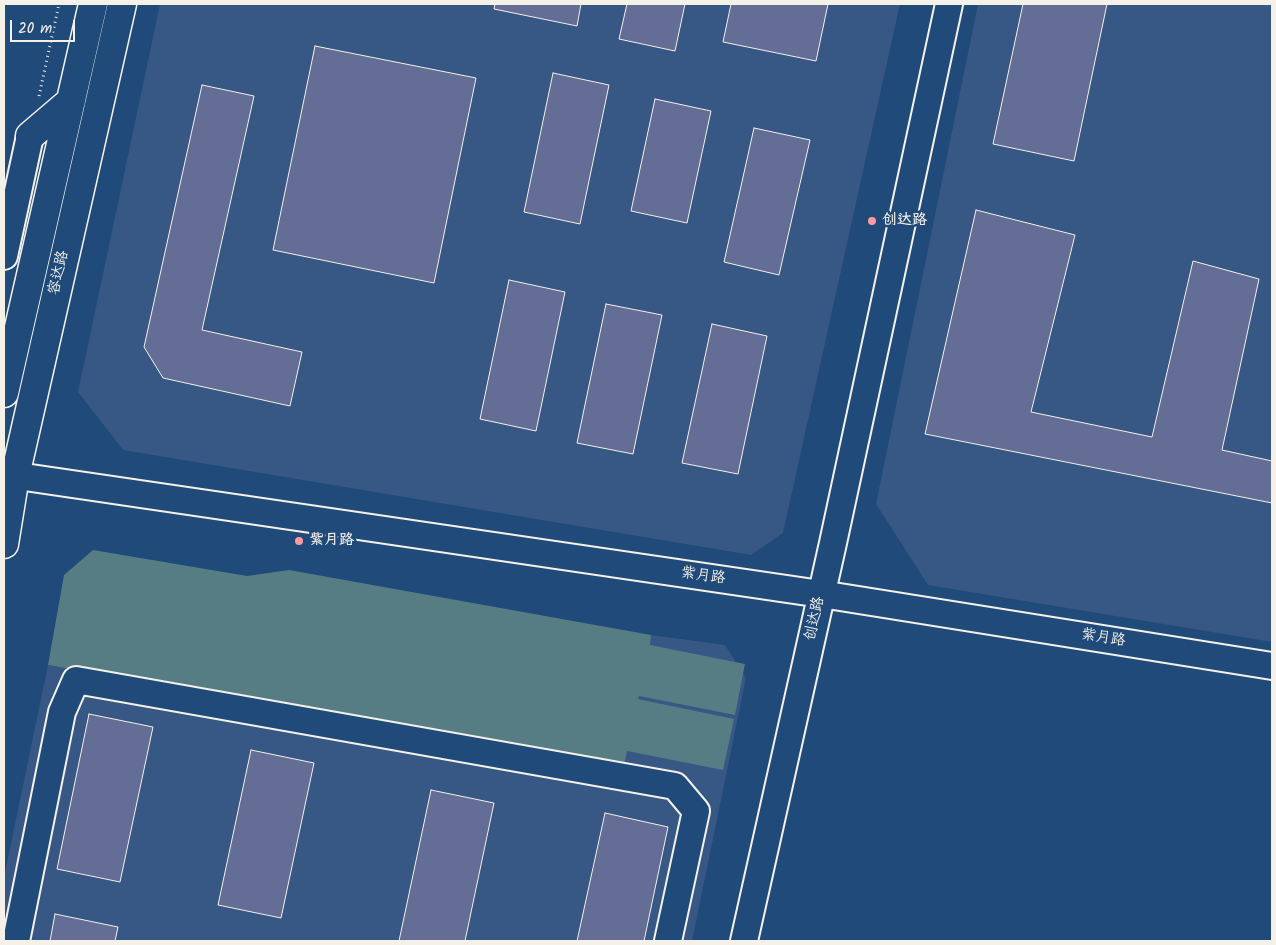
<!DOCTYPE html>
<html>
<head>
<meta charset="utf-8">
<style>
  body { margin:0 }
  #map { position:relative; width:1276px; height:945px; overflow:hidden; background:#1f4a7a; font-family:Kalam,sans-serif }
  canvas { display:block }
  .frame { position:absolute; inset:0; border:5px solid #f4f1e8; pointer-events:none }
  .scale { position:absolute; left:10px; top:20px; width:65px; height:22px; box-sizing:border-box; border:2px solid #f4f1e8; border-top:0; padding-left:6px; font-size:15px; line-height:18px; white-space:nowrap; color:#f4f1e8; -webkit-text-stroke:4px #1f4a7a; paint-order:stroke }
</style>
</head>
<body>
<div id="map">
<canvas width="1276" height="945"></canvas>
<div class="frame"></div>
<div class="scale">20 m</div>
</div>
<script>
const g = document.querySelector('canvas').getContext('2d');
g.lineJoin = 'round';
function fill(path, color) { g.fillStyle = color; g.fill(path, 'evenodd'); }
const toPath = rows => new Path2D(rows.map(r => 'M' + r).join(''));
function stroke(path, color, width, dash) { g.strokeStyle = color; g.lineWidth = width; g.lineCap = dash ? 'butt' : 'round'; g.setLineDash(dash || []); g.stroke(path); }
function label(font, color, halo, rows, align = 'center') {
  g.font = font + ' Kalam,"LXGW WenKai TC",sans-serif'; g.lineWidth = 5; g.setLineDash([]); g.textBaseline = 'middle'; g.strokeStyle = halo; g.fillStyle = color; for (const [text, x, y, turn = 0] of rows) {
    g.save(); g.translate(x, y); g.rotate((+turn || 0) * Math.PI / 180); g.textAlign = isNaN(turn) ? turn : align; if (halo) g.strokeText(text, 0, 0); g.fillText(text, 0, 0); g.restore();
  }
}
const built = toPath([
  [160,4,900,4,783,533,751,555,123,450,78,392],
  [978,4,1272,4,1272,642,928,585,876,504],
  [651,635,725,645,746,678,692,941,4,941,4,877,48,665,623,766]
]);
const green = toPath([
  [93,550,247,576,289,570,651,635,650,645,745,664,735,715,639,696,638,699,734,719,723,770,627,751,624,766,48,665,64,575]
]);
const building = toPath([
  [495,4,581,4,577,26,494,9,495,4],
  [627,4,685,4,675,51,619,39,627,4],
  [731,4,828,4,816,61,723,42,731,4],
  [1023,4,1107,4,1074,161,993,144,1023,4],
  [315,46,476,78,434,283,273,250,315,46],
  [553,73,609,85,580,224,524,212,553,73],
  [202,85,254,96,202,330,302,352,290,406,163,378,144,347,202,85],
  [655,99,711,111,687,223,631,211,655,99],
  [754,128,810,140,779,275,724,262,754,128],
  [976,210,1075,235,1031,412,1152,437,1193,261,1259,279,1222,450,1272,461,1272,503,925,434,976,210],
  [509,280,565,292,536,431,480,419,509,280],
  [606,304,662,315,633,454,577,443,606,304],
  [712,324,767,336,738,474,682,463,712,324],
  [89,714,153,727,120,882,57,869,89,714],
  [251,750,314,763,281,918,218,905,251,750],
  [431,790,494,803,465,941,399,941,431,790],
  [605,813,668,827,644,941,577,941,605,813],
  [55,914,118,927,115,941,50,941,55,914]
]);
const path = toPath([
  [39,96,59,4]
]);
const minor = toPath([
  [4,256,30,136],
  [4,474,821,594,1272,666],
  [16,941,62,712,76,680,675,786,696,811,668,941],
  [744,941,833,543,949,4]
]);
const major = toPath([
  [30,136,71,101],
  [4,393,93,4],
  [4,544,15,476,122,4]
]);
const markers = [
  [872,221,5,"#ff9aa2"],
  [299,541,5,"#ff9aa2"]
];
const poiNames = [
  ["创达路",882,221],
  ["紫月路",309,541]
];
const streetNames = [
  ["容达路",60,273,-77],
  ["紫月路",703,577,8],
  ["创达路",816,619,-78],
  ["紫月路",1103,639,9]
];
fill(built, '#375784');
fill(green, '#567d83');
fill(building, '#636d95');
stroke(building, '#f4f1e8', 1);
stroke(minor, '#f4f1e8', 30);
stroke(major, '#f4f1e8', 31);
stroke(path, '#f4f1e8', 3, [1, 4]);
stroke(minor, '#1f4a7a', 26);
stroke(major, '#1f4a7a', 28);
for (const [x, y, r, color] of markers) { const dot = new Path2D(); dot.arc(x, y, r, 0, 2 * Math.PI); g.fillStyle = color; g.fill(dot); stroke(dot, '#1f4a7a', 2); }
label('bold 15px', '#f4f1e8', '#1f4a7a', poiNames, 'left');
label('15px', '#f4f1e8', '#1f4a7a', streetNames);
</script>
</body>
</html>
